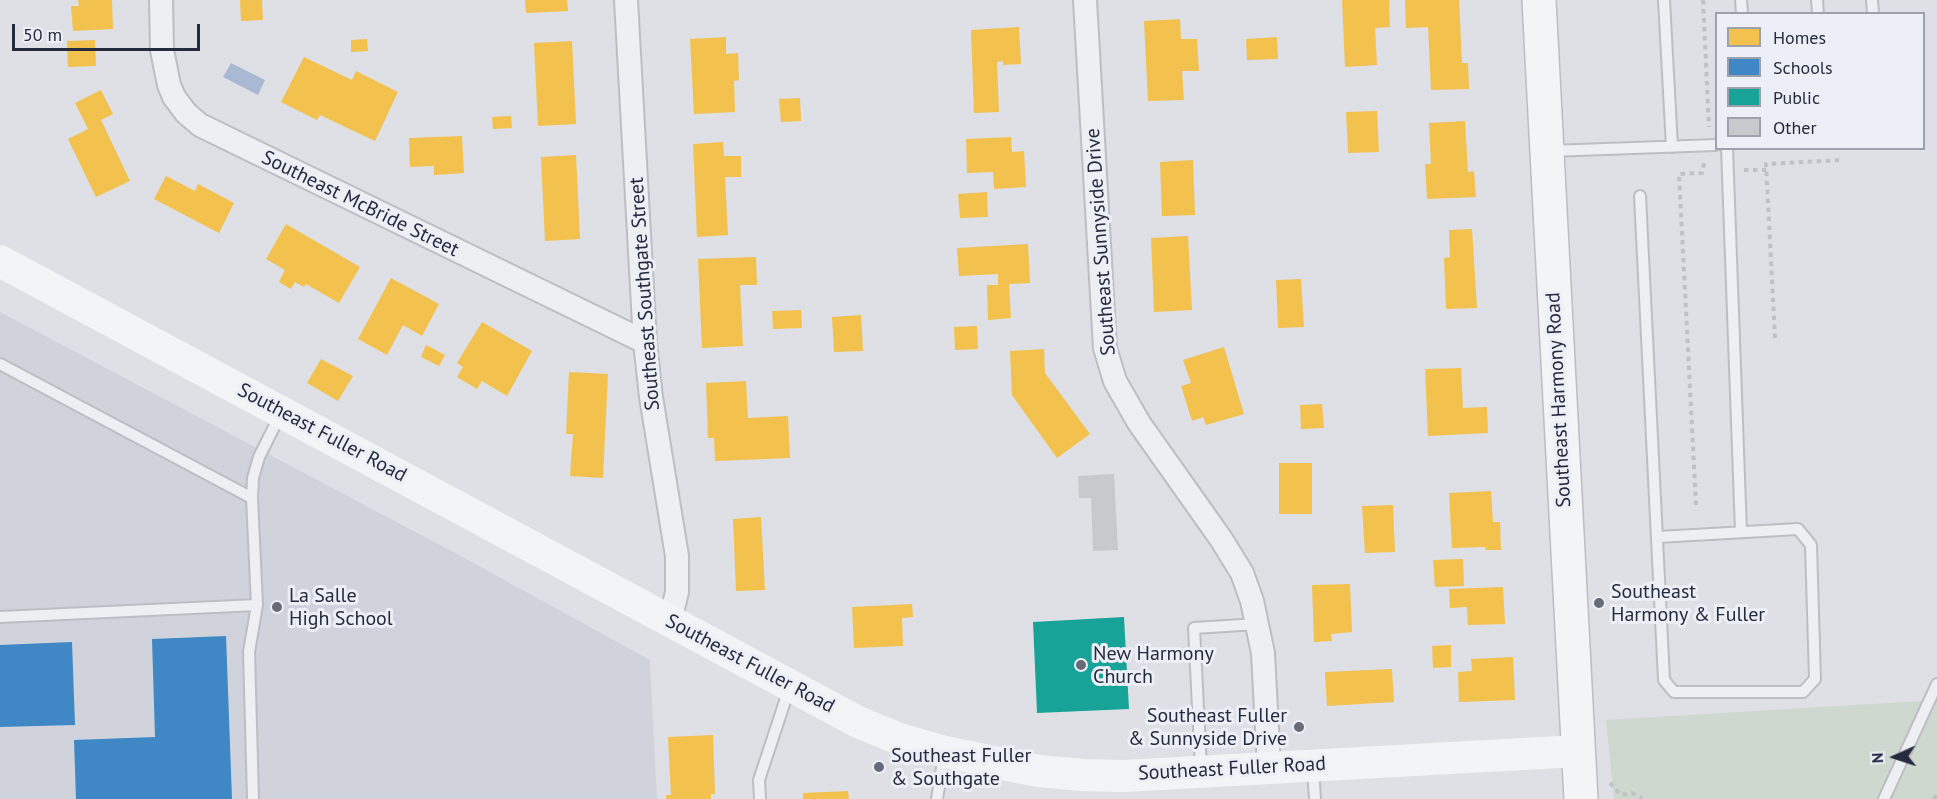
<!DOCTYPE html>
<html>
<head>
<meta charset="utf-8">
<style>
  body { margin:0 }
  #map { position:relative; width:1937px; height:799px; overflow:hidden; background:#dfe0e5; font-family:"PT Sans",sans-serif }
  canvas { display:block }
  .legend { position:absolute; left:1715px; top:12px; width:210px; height:138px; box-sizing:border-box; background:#eceff5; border:2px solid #9ca1ac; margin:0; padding:8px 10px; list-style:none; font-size:18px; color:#252b3f }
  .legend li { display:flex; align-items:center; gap:12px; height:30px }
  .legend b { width:30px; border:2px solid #9ca1ac }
  .north { position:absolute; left:1865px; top:727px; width:60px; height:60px; -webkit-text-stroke:4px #eceff5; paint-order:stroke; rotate:267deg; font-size:16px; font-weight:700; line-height:24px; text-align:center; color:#252b3f }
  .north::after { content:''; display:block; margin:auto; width:21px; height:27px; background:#252b3f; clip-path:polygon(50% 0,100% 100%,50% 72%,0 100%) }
  .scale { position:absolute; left:12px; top:24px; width:188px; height:27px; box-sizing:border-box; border:3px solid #252b3f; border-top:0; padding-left:8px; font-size:18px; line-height:21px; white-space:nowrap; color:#252b3f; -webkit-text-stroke:4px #eceff5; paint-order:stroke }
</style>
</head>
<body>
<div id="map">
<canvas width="1937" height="799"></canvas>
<ul class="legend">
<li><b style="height:16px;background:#f2c14e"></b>Homes</li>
<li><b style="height:16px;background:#3f88c5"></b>Schools</li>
<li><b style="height:16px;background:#17a398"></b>Public</li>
<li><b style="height:16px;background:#c7c9cd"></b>Other</li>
</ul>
<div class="north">N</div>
<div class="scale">50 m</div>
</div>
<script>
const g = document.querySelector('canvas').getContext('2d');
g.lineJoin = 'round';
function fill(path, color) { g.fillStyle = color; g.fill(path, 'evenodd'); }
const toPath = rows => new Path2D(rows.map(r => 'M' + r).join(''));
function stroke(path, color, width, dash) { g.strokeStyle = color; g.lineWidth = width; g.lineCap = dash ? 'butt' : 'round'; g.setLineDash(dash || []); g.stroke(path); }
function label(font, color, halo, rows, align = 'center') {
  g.font = font + ' "PT Sans",sans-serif'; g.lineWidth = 6; g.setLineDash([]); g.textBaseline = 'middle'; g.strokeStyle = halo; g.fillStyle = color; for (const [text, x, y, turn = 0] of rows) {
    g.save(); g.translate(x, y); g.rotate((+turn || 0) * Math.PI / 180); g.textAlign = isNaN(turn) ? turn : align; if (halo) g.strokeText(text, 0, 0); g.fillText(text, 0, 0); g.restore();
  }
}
const built = toPath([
  [0,312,457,554,650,660,657,799,0,799]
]);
const green = toPath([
  [1937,700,1937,799,1614,799,1606,720]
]);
const water = toPath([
  [231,63,265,80,258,95,223,77]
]);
const homes = toPath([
  [78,0,112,0,113,29,73,31,71,6,79,6],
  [240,0,262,0,263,20,241,21],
  [525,0,567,0,568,11,526,13],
  [1342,0,1389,0,1390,27,1375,28,1377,65,1345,67],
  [1405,0,1459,0,1462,63,1468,63,1469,89,1431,90,1428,27,1406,28],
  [1180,19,1181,39,1197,39,1199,71,1182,71,1184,100,1148,101,1144,21],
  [1019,27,1021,64,1003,65,1003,61,997,62,999,112,974,113,971,30],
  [726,37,726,54,738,53,739,80,734,81,735,112,694,114,690,39],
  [1277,37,1278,59,1247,60,1246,39],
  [367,39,368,51,351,52,351,40],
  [95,40,96,66,68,67,67,41],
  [572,41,576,124,538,126,534,43],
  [304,57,352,80,356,71,398,92,375,141,320,115,317,120,281,102],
  [101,90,113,114,101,120,130,181,96,197,68,139,88,129,75,103],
  [800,98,801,121,781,122,779,99],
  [1377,111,1379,152,1348,153,1346,112],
  [511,116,512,128,493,129,492,117],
  [1465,121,1468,172,1474,171,1476,197,1427,199,1425,164,1431,164,1429,123],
  [462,136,464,173,434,175,434,166,410,167,409,138],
  [1011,137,1012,152,1024,151,1026,187,994,189,993,172,967,173,966,139],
  [723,142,724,156,741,156,741,177,725,177,728,235,697,237,693,144],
  [576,155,580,239,545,241,541,157],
  [1193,160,1195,215,1162,216,1160,162],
  [166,176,195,191,198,184,234,203,219,233,154,199],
  [987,192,988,217,960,218,958,194],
  [286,224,360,267,339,303,306,284,304,287,295,282,291,289,279,282,285,270,266,259],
  [1472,229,1477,308,1446,309,1444,258,1450,257,1449,230],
  [1188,236,1192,310,1154,312,1151,238],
  [1028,244,1030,283,1009,284,1011,318,988,320,987,285,998,285,998,274,959,276,957,248],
  [756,257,757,285,740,285,743,346,702,348,698,259],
  [391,278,439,304,422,336,403,325,387,355,358,339],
  [1301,279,1304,327,1278,328,1276,280],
  [801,310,802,328,773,329,772,311],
  [861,315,863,351,834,352,832,317],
  [482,322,532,351,507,396,482,381,477,389,457,377,463,367,457,363],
  [977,326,978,349,955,350,954,327],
  [426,345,445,355,439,366,421,357],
  [1224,347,1244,414,1206,425,1203,417,1192,421,1181,386,1191,383,1183,360],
  [1044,349,1045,373,1090,434,1057,458,1012,395,1010,351],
  [321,359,353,376,338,401,307,383],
  [1461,368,1463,408,1487,407,1488,433,1428,436,1425,369],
  [569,372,608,374,603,478,570,476,573,434,566,434],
  [746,381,748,418,788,416,790,458,715,461,714,438,708,438,706,383],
  [1322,404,1324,428,1301,429,1300,405],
  [1279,463,1312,463,1312,514,1279,514],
  [1491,491,1493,522,1500,522,1501,550,1485,550,1486,547,1452,548,1449,493],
  [1393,505,1395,552,1365,553,1362,506],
  [761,517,765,590,736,591,733,519],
  [1463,559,1464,586,1435,587,1433,560],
  [1350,584,1352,632,1331,634,1332,641,1314,642,1312,585],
  [1503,587,1505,624,1468,625,1467,607,1450,608,1449,589],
  [912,604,913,617,902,618,903,646,854,648,852,607],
  [1451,645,1451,667,1433,668,1432,646],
  [1513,657,1515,700,1459,702,1458,672,1472,671,1471,659],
  [1392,669,1394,702,1327,706,1325,672],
  [713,735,715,794,711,794,711,799,666,799,666,795,671,795,668,737],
  [848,791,849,799,803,799,803,793]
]);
const schools = toPath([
  [226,636,232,799,76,799,74,740,155,737,152,639],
  [72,642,75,725,0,727,0,645]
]);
const public = toPath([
  [1124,617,1129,709,1037,713,1033,622]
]);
const building = toPath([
  [1114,474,1118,550,1093,551,1091,498,1079,498,1078,476]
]);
const path = toPath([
  [1703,0,1709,127],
  [1744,170,1766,170],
  [1775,338,1766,164,1843,160],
  [1696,505,1679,174,1702,173,1704,163],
  [1610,783,1621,795,1632,793,1642,799],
  [1934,799,1937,794]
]);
const lane = toPath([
  [1664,0,1672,147],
  [1741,0,1742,14],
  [1817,0,1818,14],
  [1872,0,1873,14],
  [1727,148,1741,532],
  [1550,151,1716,145],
  [1640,196,1664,680,1674,692,1803,692,1815,679,1811,545,1798,529,1658,537],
  [0,364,252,498],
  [0,617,257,605,252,498,253,478,259,457,280,415],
  [1201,768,1194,628,1258,624],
  [1313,768,1315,799],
  [253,799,249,652,257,605],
  [760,799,759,780,789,689],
  [937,799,944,755],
  [1884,799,1937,684]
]);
const street = toPath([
  [161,0,162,50,169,85,174,97,186,113,200,125,645,342],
  [626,0,645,342,651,397,677,556,677,592,670,621],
  [1085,0,1105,348,1115,381,1139,423,1221,539,1242,573,1252,601,1263,653,1269,767]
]);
const secondary = toPath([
  [0,261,858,722,897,738,945,752,1038,771,1083,775,1124,776,1578,751]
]);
const primary = toPath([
  [1539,0,1581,799]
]);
const markers = [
  [1599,603,6,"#666a79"],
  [277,607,6,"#666a79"],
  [1081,665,6,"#666a79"],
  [1299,727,6,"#666a79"],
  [879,767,6,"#666a79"]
];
const streetNames = [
  ["Southeast McBride Street",360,204,26],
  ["Southeast Sunnyside Drive",1101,242,-94],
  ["Southeast Southgate Street",645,294,-94],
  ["Southeast Harmony Road",1559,400,-93],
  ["Southeast Fuller Road",322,433,28],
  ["Southeast Fuller Road",750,664,28],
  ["Southeast Fuller Road",1232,769,-3]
];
const poiNames = [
  ["Southeast",1611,592],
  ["Harmony & Fuller",1611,615],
  ["La Salle",289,596],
  ["High School",289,619],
  ["New Harmony",1093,654],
  ["Church",1093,677],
  ["Southeast Fuller",1287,716,"right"],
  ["& Sunnyside Drive",1287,739,"right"],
  ["Southeast Fuller",891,756],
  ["& Southgate",891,779]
];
fill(built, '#d0d3dc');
fill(green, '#ced8cf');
fill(water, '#aab9d3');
fill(homes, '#f2c14e');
fill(schools, '#3f88c5');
fill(public, '#17a398');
fill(building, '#c7c9cd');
stroke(lane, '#bdbec3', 14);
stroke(street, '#bdbec3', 26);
stroke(primary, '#bbbdc3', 36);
stroke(path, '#c0c1c7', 4, [4.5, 4.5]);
stroke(lane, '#eeeff2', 10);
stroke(street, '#eeeff2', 22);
stroke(secondary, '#f3f4f5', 32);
stroke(primary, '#f3f4f5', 33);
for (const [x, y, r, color] of markers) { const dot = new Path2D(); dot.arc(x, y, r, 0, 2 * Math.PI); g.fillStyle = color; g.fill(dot); stroke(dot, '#eceff5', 2); }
label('20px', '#252b3f', '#eceff5', streetNames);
label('20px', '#252b3f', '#eceff5', poiNames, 'left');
</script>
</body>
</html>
